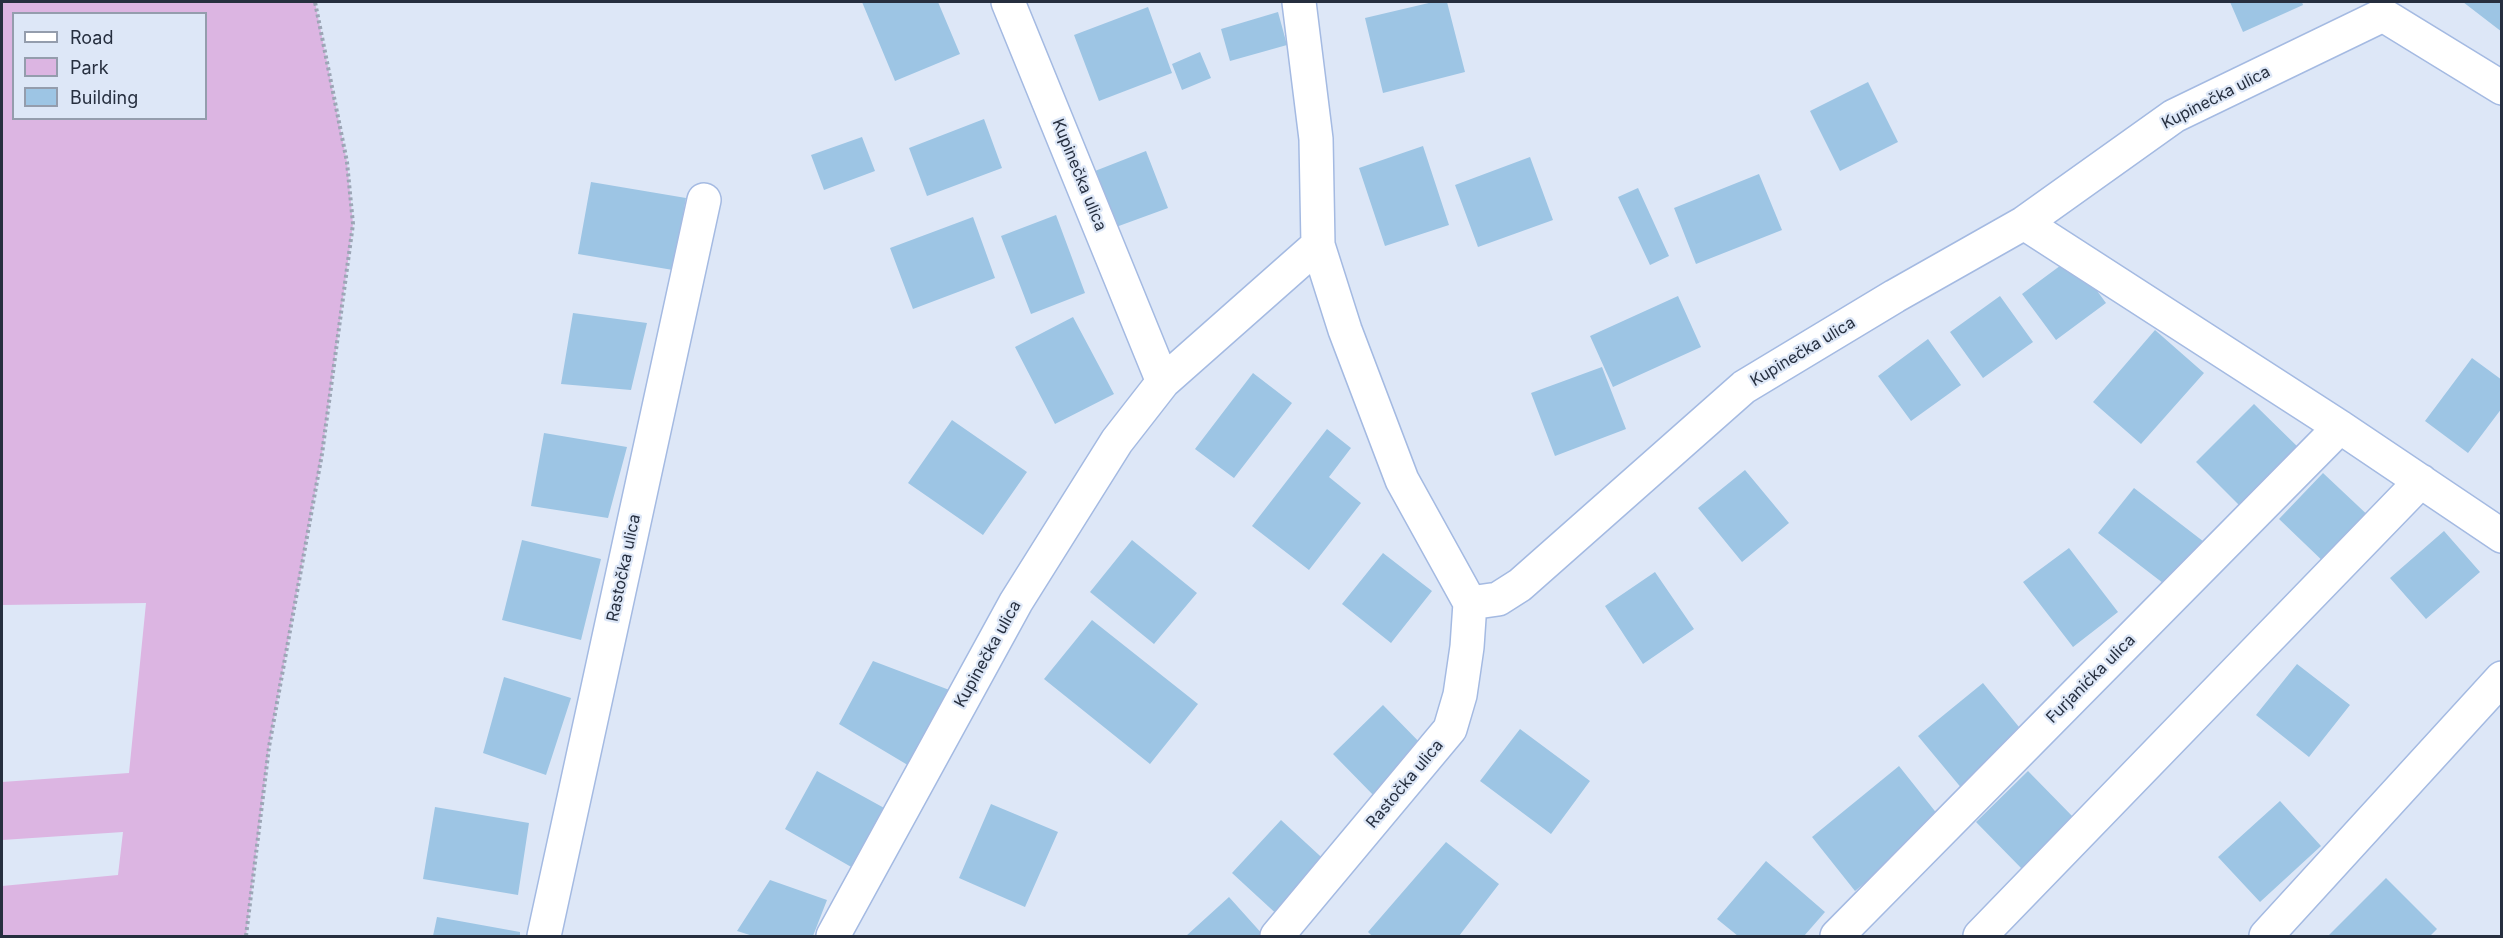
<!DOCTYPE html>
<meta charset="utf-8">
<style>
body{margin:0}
#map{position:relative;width:2503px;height:938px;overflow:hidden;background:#dde7f7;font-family:Inter,sans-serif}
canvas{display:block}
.frame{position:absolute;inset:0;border:3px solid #262f3f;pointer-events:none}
.legend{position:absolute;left:12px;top:12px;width:195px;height:108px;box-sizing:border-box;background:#dde7f7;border:2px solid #949dad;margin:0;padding:8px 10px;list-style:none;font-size:18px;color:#262f3f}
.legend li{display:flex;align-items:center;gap:12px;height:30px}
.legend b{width:30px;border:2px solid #949dad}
</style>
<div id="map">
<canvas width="2503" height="938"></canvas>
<div class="frame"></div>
<ul class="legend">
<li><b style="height:8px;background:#fff"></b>Road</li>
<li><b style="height:16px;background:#dcb5e2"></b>Park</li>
<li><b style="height:16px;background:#9dc5e4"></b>Building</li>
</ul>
</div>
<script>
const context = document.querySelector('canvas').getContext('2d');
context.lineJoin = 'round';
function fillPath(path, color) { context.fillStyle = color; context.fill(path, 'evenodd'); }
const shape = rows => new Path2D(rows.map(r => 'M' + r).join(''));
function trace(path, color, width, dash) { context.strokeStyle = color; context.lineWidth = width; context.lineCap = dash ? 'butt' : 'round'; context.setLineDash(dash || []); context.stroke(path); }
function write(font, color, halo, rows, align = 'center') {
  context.font = font + ' Inter,sans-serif'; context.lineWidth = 4.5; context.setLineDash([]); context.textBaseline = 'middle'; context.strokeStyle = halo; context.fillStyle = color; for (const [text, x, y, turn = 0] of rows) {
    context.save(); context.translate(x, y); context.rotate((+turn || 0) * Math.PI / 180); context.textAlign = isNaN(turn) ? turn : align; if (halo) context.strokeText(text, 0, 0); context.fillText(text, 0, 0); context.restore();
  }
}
fillPath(shape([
 [2,2,315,2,347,162,353,224,322,454,269,747,246,936,2,936,2,886,118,875,123,832,2,840,2,782,129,773,146,603,2,605],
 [14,14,206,14,206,118,14,118]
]), '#dcb5e2');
fillPath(shape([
 [862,2,938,2,960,54,895,81],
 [1433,2,1447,2,1465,72,1383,93,1365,18],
 [2230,2,2302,2,2303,5,2243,32],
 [2463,2,2502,2,2502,32],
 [1148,7,1172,73,1099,101,1074,35],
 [1278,12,1287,45,1230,61,1221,29],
 [1200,52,1211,78,1182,90,1172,64],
 [1868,82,1898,142,1840,171,1810,111],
 [984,119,1002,168,927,196,909,148],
 [862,137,875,171,824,190,811,155],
 [1423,146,1449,225,1385,246,1359,168],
 [1146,151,1168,208,1116,227,1095,171],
 [1530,157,1553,220,1478,247,1455,185],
 [1759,174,1782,230,1696,264,1674,208],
 [591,182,686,198,673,270,578,254],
 [1638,188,1669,256,1650,265,1618,197],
 [1056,215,1085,293,1031,314,1001,236],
 [973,217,995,278,913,309,890,248],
 [2072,257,2106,303,2056,340,2022,294],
 [1678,296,1701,347,1613,387,1590,336],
 [2000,296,2033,342,1983,378,1950,332],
 [573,313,647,323,631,390,561,384],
 [1073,317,1114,394,1055,424,1015,347],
 [2155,330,2204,373,2141,444,2093,402],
 [1928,339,1961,385,1911,421,1878,376],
 [2472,358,2502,380,2502,408,2468,453,2425,421],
 [1602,367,1626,429,1555,456,1531,393],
 [1253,373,1292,403,1234,478,1195,449],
 [2254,404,2303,452,2245,511,2196,462],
 [952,420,1027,472,983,535,908,483],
 [1327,429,1351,448,1329,477,1361,503,1309,570,1252,526],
 [544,433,627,447,608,518,531,506],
 [1745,470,1789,523,1742,562,1698,508],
 [2323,473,2374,521,2329,567,2279,519],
 [2134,488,2208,545,2172,590,2098,533],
 [2444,531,2480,572,2426,619,2390,578],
 [522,540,601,559,581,640,502,620],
 [1132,540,1197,593,1154,644,1090,592],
 [2069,548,2118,612,2073,647,2023,582],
 [1383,553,1432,591,1391,643,1342,604],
 [1655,572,1694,629,1643,664,1605,606],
 [1092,620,1198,704,1150,764,1044,679],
 [873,661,952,691,911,767,839,724],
 [2297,664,2350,705,2309,757,2256,715],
 [504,677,571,698,546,775,483,753],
 [1983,683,2028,738,1963,790,1918,736],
 [1383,705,1428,751,1378,800,1333,754],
 [1520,729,1590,781,1551,834,1480,781],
 [1899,766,1942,820,1855,891,1812,837],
 [817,771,886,809,853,868,785,829],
 [2028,771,2076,820,2023,870,1976,822],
 [2280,801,2321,846,2260,902,2218,857],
 [991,804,1058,832,1025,907,959,878],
 [435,807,529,823,518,895,423,879],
 [1281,820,1331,866,1282,919,1232,873],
 [1446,842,1499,884,1459,936,1372,936,1368,932],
 [1766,861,1825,912,1804,936,1738,936,1717,919],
 [2386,878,2437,929,2430,936,2328,936],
 [770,880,827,900,813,936,753,936,737,931],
 [1229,897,1264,936,1186,936],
 [437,917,520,932,520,936,433,936]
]), '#9dc5e4');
const minor = shape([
 [1008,2,1163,382],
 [1299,2,1316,139,1318,245,1345,330,1402,480,1470,603,1498,599,1520,585,1744,387,1895,296,2024,223,2174,116,2383,15,2502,88],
 [2024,223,2340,427,2502,536],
 [544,936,704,200],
 [833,936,1016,602,1117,441,1163,382,1318,245],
 [1277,936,1450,729,1460,695,1467,647,1470,603],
 [1837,936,2340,427],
 [1980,936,2421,481],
 [2266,936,2502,678]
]);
trace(minor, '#a4bae2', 36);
trace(shape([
 [246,936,269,747,322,454,353,224,347,162,315,2]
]), '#9ca6b6', 4, [3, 3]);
trace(minor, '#fff', 33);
write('16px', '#262f3f', '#dde7f7', [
 ["Kupinečka ulica",2216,98,-27],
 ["Kupinečka ulica",1079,175,68],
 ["Kupinečka ulica",1803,352,-31],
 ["Rastočka ulica",624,568,-78],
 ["Kupinečka ulica",988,654,-61],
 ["Furjanićka ulica",2091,679,-45],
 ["Rastočka ulica",1405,784,-50]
]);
</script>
